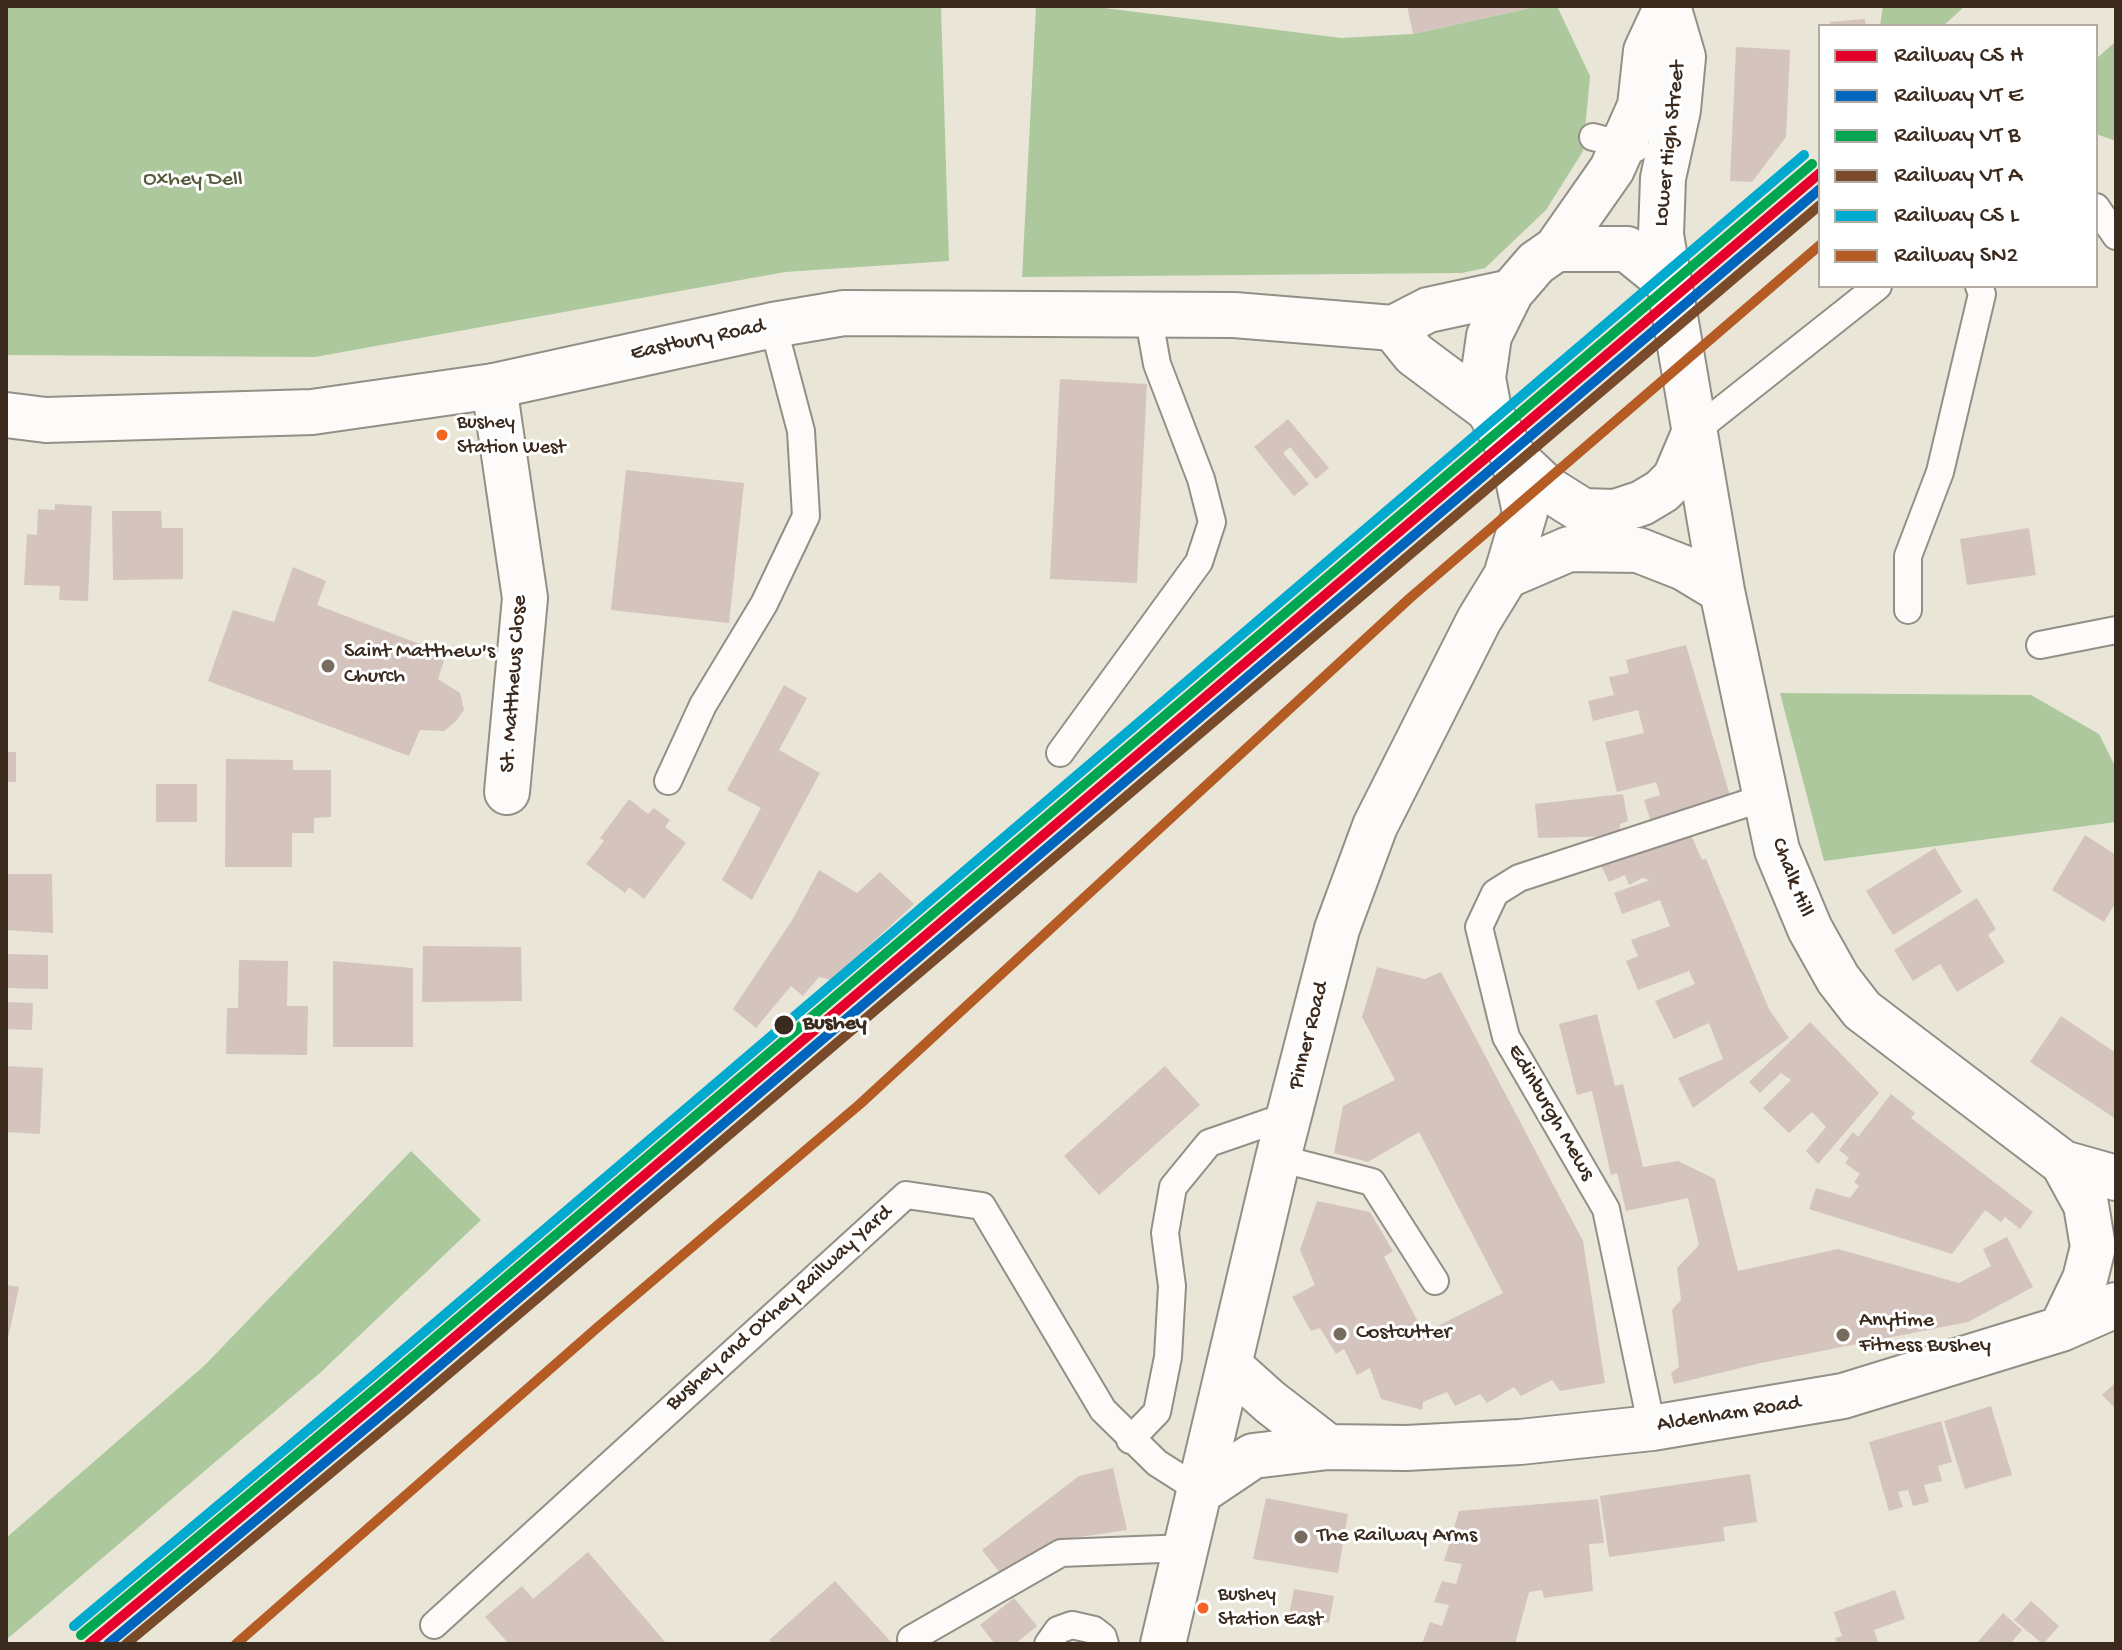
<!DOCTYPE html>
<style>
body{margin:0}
#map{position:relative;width:2122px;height:1650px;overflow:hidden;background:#e9e6d8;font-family:"Gochi Hand",sans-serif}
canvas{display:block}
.frame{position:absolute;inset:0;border:8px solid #3b2a1e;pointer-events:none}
.legend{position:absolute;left:1818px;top:24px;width:280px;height:264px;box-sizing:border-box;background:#fff;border:2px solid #b1aaa5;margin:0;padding:10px 14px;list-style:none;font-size:24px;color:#3b2a1e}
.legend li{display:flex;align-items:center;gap:16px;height:40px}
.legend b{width:40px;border:2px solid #b1aaa5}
</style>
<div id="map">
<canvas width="2122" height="1650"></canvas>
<div class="frame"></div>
<ul class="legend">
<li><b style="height:10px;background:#e4002b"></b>Railway CS H</li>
<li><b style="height:10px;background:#0065bd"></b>Railway VT E</li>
<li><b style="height:10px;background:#00a651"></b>Railway VT B</li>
<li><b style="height:10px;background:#7a4b2a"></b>Railway VT A</li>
<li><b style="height:10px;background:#00a9ce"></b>Railway CS L</li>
<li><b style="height:10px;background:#b55b24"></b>Railway SN2</li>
</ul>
</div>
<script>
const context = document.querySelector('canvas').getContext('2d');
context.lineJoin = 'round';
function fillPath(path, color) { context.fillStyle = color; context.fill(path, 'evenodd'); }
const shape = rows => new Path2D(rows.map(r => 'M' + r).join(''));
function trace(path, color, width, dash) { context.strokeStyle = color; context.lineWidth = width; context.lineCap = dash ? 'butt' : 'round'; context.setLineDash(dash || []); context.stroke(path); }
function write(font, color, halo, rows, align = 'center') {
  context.font = font + ' "Gochi Hand",sans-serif'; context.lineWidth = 6; context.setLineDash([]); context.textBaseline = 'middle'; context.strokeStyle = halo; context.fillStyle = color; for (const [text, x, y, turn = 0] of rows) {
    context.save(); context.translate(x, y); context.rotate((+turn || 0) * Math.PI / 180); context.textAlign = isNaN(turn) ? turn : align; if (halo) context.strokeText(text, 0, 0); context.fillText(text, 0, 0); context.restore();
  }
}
fillPath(shape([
 [6,6,941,6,949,261,785,272,315,357,6,355],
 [1036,6,1089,6,1341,38,1413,34,1539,6,1557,6,1590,76,1583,151,1546,210,1485,268,1462,273,1022,277],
 [1883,6,1965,6,1943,26,1880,26],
 [2116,41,2116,141,2096,134,2096,59],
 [1780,693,2031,695,2099,734,2116,768,2116,822,1824,861],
 [411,1151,481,1220,321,1372,6,1640,6,1538,205,1365]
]), '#acc89c');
fillPath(shape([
 [1407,6,1533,6,1534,7,1413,34],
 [1865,19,1866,26,1830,26,1830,22],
 [1736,47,1790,50,1786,137,1752,182,1730,181],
 [1060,379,1147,384,1137,583,1050,579],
 [1288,419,1329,468,1316,479,1290,447,1283,453,1309,484,1294,496,1254,447],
 [626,470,744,483,729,623,611,610],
 [55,504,92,506,88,601,59,600,60,586,24,585,27,534,37,535,38,509,55,510],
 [112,511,161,511,162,528,183,528,183,579,113,580],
 [2029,528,2036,575,1967,585,1960,539],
 [293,567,326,581,317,605,446,654,438,679,460,693,464,710,456,721,444,731,420,730,409,756,208,681,233,610,274,622],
 [1686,645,1731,799,1651,822,1644,800,1660,795,1656,782,1617,792,1605,742,1644,733,1638,710,1593,721,1588,701,1614,695,1609,677,1629,673,1626,660],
 [784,685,807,698,779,750,820,773,752,900,722,880,761,808,727,790],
 [6,752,16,752,16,782,6,782],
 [226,759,293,760,293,770,331,770,331,817,314,818,314,833,292,833,292,867,225,867],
 [156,784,197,784,197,822,156,822],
 [1623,794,1628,821,1620,824,1619,836,1538,838,1535,804],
 [629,799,648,814,654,808,670,820,665,827,686,843,644,899,629,887,625,893,586,864,604,841,600,838],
 [1689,830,1702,860,1706,859,1769,1009,1789,1038,1693,1108,1678,1078,1723,1059,1709,1023,1674,1039,1655,1001,1695,984,1689,971,1638,990,1626,961,1638,956,1631,940,1670,926,1660,900,1622,914,1614,893,1650,880,1642,878,1629,885,1625,875,1609,882,1600,863],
 [2085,835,2116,855,2116,902,2104,922,2052,890],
 [1935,848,1962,892,1893,935,1866,891],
 [819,870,857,893,880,872,914,904,832,980,819,977,803,996,791,986,756,1028,733,1009,794,917],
 [6,874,52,874,53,933,6,930],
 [1977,898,1996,929,1988,935,2005,962,1957,992,1940,964,1913,981,1894,950],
 [423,946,521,947,522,1001,422,1002],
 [6,954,48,955,48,989,6,988],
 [239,960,288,961,287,1006,308,1006,307,1055,226,1054,227,1008,238,1008],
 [333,961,413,968,413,1047,333,1047],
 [1377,967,1425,979,1441,972,1583,1241,1605,1383,1560,1391,1552,1380,1521,1396,1514,1387,1487,1403,1480,1394,1455,1406,1447,1392,1423,1402,1422,1410,1381,1399,1370,1368,1357,1375,1344,1349,1336,1354,1320,1328,1311,1331,1292,1297,1315,1285,1300,1250,1317,1201,1370,1212,1393,1251,1384,1257,1424,1333,1503,1293,1419,1132,1368,1162,1334,1153,1343,1106,1395,1080,1362,1017],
 [6,1002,33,1003,32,1030,6,1029],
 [1597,1014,1615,1086,1623,1084,1643,1167,1678,1161,1715,1179,1738,1271,1838,1249,1959,1283,1991,1266,1983,1249,2007,1237,2033,1287,1968,1322,1761,1363,1674,1384,1671,1373,1679,1367,1672,1310,1681,1300,1677,1268,1699,1245,1688,1198,1626,1211,1617,1173,1611,1175,1592,1091,1577,1095,1559,1024],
 [2061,1016,2116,1053,2116,1119,2030,1062],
 [1810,1022,1879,1093,1818,1164,1806,1151,1826,1127,1812,1112,1789,1133,1763,1108,1791,1080,1781,1073,1760,1093,1749,1082],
 [6,1066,43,1068,40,1134,6,1132],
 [1165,1066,1200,1105,1099,1195,1064,1156],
 [1891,1094,1915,1113,1911,1118,2033,1212,2020,1229,2005,1217,2001,1222,1985,1210,1952,1254,1809,1209,1816,1188,1850,1198,1859,1186,1854,1182,1860,1174,1845,1163,1849,1158,1839,1150,1853,1132,1858,1137],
 [6,1285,19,1287,7,1343,6,1343],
 [2116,1382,2116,1409,2102,1395],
 [1991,1406,2012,1475,1965,1489,1944,1421],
 [1941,1421,1952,1462,1938,1466,1942,1481,1924,1485,1929,1502,1913,1506,1908,1490,1898,1492,1903,1507,1889,1511,1869,1442],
 [1113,1468,1127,1530,1060,1540,1004,1578,982,1550,1079,1476],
 [1750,1474,1757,1522,1723,1527,1725,1541,1609,1557,1600,1496],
 [1266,1498,1348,1514,1338,1573,1253,1559],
 [1598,1499,1604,1543,1589,1544,1593,1591,1544,1598,1542,1590,1529,1592,1515,1644,1422,1644,1430,1622,1442,1626,1449,1605,1434,1602,1442,1581,1456,1584,1462,1564,1444,1561,1459,1511],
 [588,1552,667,1644,509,1644,485,1617,522,1586,533,1599],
 [835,1581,893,1644,773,1644,769,1640],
 [1294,1589,1334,1596,1329,1623,1289,1615],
 [1895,1590,1905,1619,1874,1630,1879,1644,1838,1644,1835,1638,1842,1636,1834,1612],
 [1014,1598,1037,1626,1015,1644,995,1644,980,1625],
 [2031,1601,2059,1626,2043,1644,2014,1620],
 [2003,1613,2022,1630,2010,1644,1976,1644]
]), '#d4c4bd');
const service = shape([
 [1593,137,1636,148],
 [2096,207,2116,236],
 [1695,431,1878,286],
 [1908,610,1908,556,1940,472,1982,294,1979,286],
 [2040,645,2116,630],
 [1060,753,1199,562,1212,522,1201,479,1157,364,1148,314],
 [668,781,703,705,764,604,806,516,801,431,773,325],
 [1278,1158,1372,1182,1435,1281],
 [1652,1428,1606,1209,1506,1037,1479,927,1495,893,1519,878,1766,797],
 [1130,1440,1157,1412,1168,1357,1172,1286,1165,1233,1173,1187,1209,1143,1290,1115],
 [434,1625,906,1195,982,1206,1103,1410,1157,1463,1201,1491],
 [911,1639,1061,1553,1187,1548],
 [1048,1644,1058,1630,1072,1625,1094,1630,1103,1637,1105,1644]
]);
const minor = shape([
 [494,386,525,598,507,792]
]);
const primary = shape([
 [1668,6,1683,57,1678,110,1663,178,1661,235,1722,591,1777,850,1810,929,1838,979,1862,1010,2063,1163,2116,1178],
 [1556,249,1612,169,1640,106,1646,51,1667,6],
 [1669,283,1627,249,1556,249,1536,263,1511,292,1489,336,1483,378,1489,410,1513,456,1548,489,1583,511,1615,512,1642,503,1662,491,1675,478,1695,431],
 [1393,328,1414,354,1489,410],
 [6,415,46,420,312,412,494,386,773,325,844,313,1234,315,1393,328,1428,310,1511,292],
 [1506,576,1569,549,1638,550,1684,568,1722,591],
 [2061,1329,2085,1279,2093,1247,2086,1205,2063,1163],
 [1231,1367,1270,1402,1328,1447],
 [1201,1491,1253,1456,1328,1447,1406,1448,1520,1442,1652,1428,1843,1396,2061,1329,2116,1305],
 [1163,1644,1278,1158,1337,929,1375,826,1479,620,1506,576,1525,512,1513,456]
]);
trace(service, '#938f86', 30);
trace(minor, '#938f86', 48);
trace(primary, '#938f86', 48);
trace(service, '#fcfbf9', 26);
trace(minor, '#fcfbf9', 44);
trace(primary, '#fcfbf9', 44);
trace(shape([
 [89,1644,389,1393,1820,173]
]), '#e4002b', 10);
trace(shape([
 [108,1644,397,1402,1820,189]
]), '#0065bd', 10);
trace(shape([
 [81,1635,381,1384,1812,164]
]), '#00a651', 10);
trace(shape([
 [126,1644,405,1411,1820,205]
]), '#7a4b2a', 10);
trace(shape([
 [74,1626,374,1375,1804,155]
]), '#00a9ce', 10);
trace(shape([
 [236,1644,598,1327,860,1104,1410,598,1820,245]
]), '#b55b24', 10);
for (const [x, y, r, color] of [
 [442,435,7,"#f26522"],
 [328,666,8,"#786c5f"],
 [784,1025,11,"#3b2a1e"],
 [1340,1334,8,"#786c5f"],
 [1843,1335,8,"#786c5f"],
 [1301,1537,8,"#786c5f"],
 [1203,1608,7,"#f26522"]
]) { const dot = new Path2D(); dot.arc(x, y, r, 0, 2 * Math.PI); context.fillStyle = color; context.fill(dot); trace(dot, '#fff', 3); }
write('20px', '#3b2a1e', '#fff', [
 ["Bushey",457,424],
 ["Station West",457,449],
 ["Bushey",1218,1596],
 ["Station East",1218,1621]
], 'left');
write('22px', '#3b2a1e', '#fff', [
 ["Lower High Street",1671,144,-84],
 ["Eastbury Road",698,341,-12],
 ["St. Matthews Close",515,684,-86],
 ["Chalk Hill",1791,878,69],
 ["Pinner Road",1310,1036,-76],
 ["Edinburgh Mews",1550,1113,60],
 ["Bushey and Oxhey Railway Yard",780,1309,-42],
 ["Aldenham Road",1729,1415,-9]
]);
write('22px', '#575a3a', '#fff', [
 ["Oxhey Dell",193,181]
]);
write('22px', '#3b2a1e', '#fff', [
 ["Saint Matthew's",344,653],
 ["Church",344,678],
 ["Anytime",1859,1322],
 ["Fitness Bushey",1859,1347],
 ["Costcutter",1356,1334],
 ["The Railway Arms",1317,1537]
], 'left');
write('bold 22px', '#3b2a1e', '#fff', [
 ["Bushey",803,1025]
], 'left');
</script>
